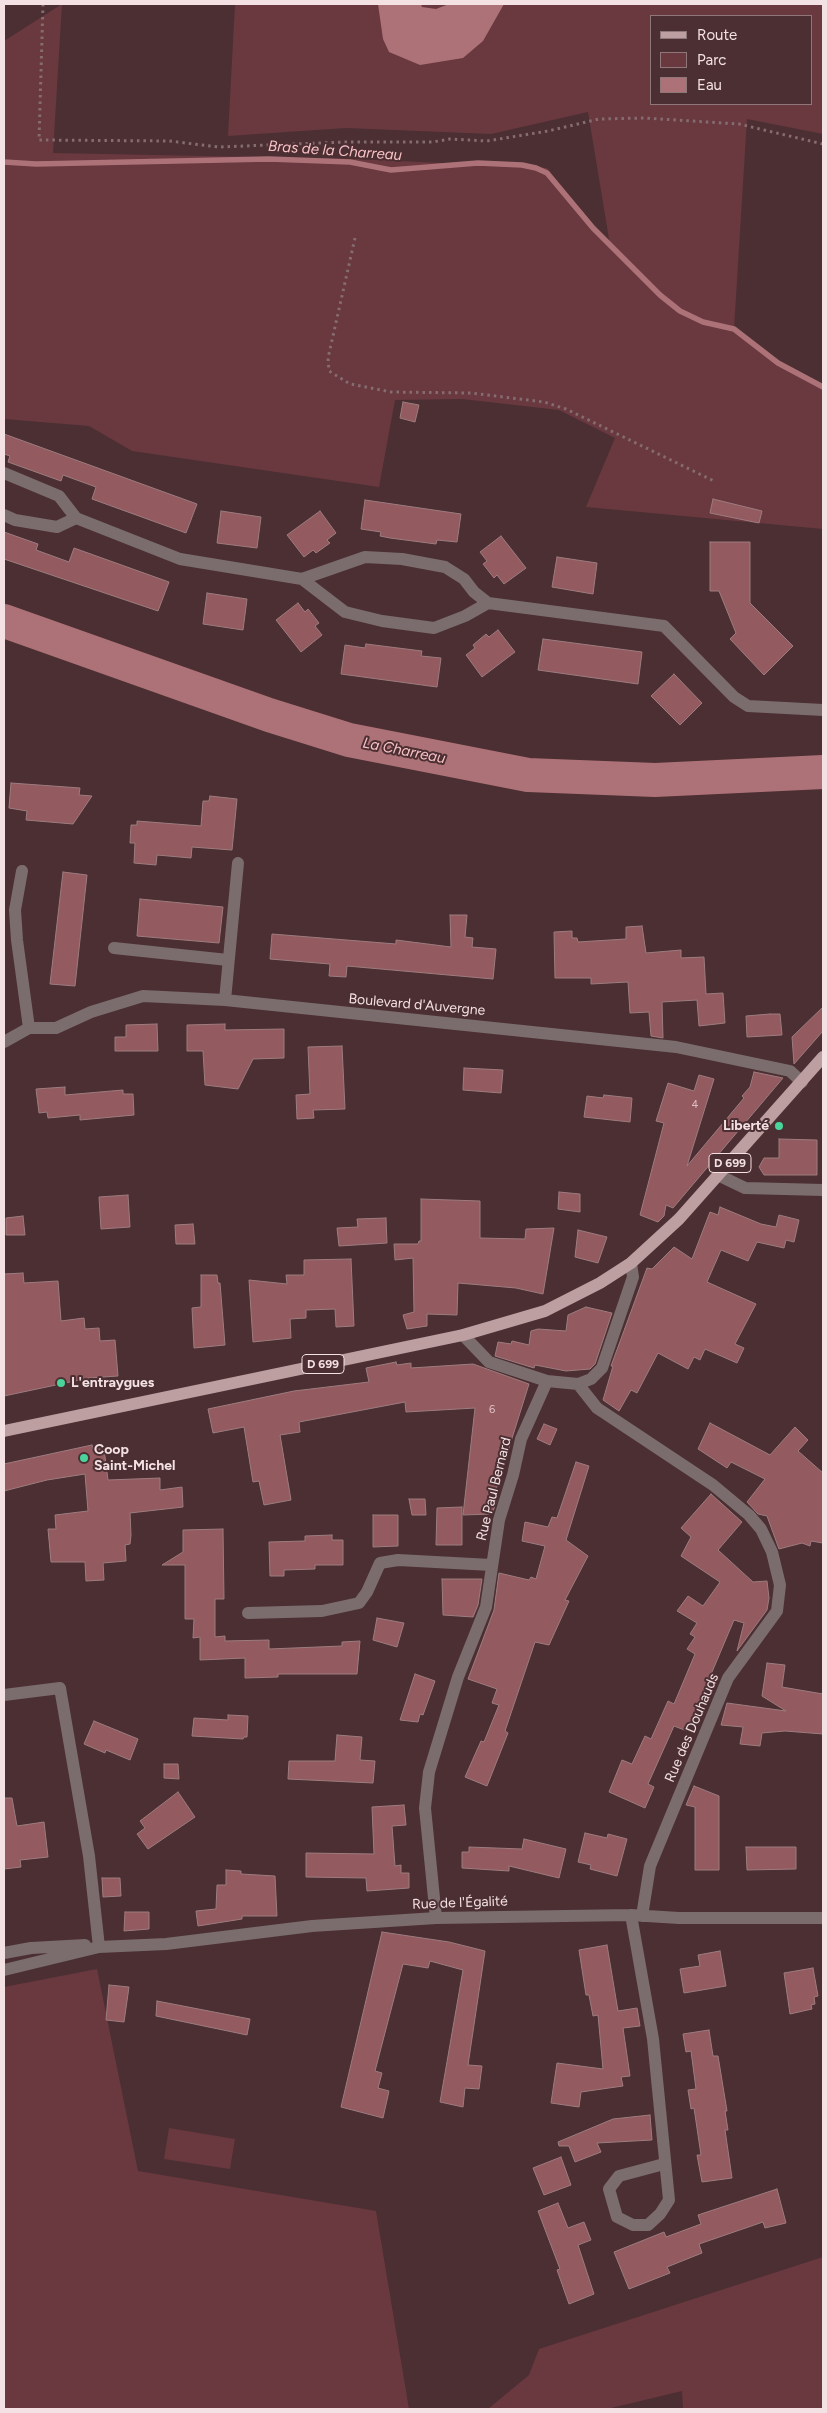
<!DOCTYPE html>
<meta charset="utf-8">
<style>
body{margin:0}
#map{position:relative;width:827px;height:2413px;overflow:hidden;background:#4b2f32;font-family:Figtree,sans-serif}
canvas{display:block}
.frame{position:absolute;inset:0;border:5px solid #f4e1e3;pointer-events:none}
.legend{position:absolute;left:650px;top:15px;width:162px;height:90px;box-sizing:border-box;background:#4b2f32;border:1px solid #8f7679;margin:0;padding:6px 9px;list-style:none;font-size:15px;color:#f4e1e3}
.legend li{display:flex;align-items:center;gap:10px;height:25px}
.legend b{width:25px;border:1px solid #8f7679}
</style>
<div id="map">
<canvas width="827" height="2413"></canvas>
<div class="frame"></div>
<ul class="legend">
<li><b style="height:6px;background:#bd9fa2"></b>Route</li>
<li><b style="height:14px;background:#69393f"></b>Parc</li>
<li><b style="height:14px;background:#ad7278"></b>Eau</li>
</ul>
</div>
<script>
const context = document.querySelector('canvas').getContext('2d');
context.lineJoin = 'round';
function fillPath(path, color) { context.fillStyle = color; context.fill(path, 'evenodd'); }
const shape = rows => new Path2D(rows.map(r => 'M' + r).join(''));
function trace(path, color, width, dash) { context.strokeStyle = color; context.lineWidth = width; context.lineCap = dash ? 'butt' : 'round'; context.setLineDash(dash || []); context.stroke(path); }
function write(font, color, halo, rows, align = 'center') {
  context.font = font + ' Figtree,sans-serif'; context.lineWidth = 4; context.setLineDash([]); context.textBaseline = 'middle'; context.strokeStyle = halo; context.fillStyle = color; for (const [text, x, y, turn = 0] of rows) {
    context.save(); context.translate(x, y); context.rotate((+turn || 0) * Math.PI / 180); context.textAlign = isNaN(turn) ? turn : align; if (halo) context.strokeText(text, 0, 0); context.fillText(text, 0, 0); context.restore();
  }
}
fillPath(shape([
 [62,4,53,153,358,159,547,168,610,245,588,112,491,134,346,128,228,136,235,4,823,4,823,134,747,119,734,329,788,368,823,390,823,529,586,507,615,438,559,410,462,399,395,400,379,487,132,451,89,426,4,419,4,41],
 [651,16,811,16,811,104,651,104],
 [97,1969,138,2171,376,2211,409,2409,4,2409,4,1987],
 [169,2128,235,2139,230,2169,164,2159],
 [823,2257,823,2409,683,2409,682,2391,607,2409,488,2409,529,2375,539,2349]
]), '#69393f');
fillPath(shape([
 [378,4,421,4,422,7,436,9,449,4,504,4,483,41,463,58,420,65,389,52,383,39]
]), '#ad7278');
trace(shape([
 [4,162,36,164,269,159,350,162,391,170,478,163,522,165,536,168,547,173,593,228,660,295,680,311,703,322,734,329,778,363,823,387]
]), '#ad7278', 5.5);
trace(shape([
 [4,621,269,715,349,740,528,775,655,780,823,772]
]), '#ad7278', 34);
const building = shape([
 [403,402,419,405,415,422,400,418,403,402],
 [4,434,197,504,186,533,92,499,96,487,63,475,61,481,8,462,10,456,4,454,4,434],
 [713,499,762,511,759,523,710,513,713,499],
 [365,500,461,514,457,542,437,540,436,544,390,538,380,536,381,532,361,529,365,500],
 [221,511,261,517,257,548,217,543,221,511],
 [320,511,336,533,327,540,330,543,316,553,313,550,304,557,287,535,320,511],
 [4,532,38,544,36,550,69,562,74,548,169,582,158,611,4,559,4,532],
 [501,536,526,568,504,584,497,575,494,578,483,564,487,561,480,552,501,536],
 [710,542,750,542,750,603,793,646,764,675,730,639,736,633,719,591,710,591,710,542],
 [557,557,597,563,593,594,552,587,557,557],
 [207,593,247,599,243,630,203,624,207,593],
 [298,603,305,612,308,609,319,623,315,626,322,635,301,652,276,620,298,603],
 [498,630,515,652,482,677,466,655,475,648,473,645,486,634,489,637,498,630],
 [543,639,642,652,638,684,538,670,543,639],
 [366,644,422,651,421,656,441,658,437,687,341,674,345,645,365,648,366,644],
 [674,674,702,703,680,725,651,696,674,674],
 [11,783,80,788,79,795,92,796,73,824,26,820,27,811,9,808,11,783],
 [210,796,237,799,232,850,192,847,191,858,157,855,156,865,134,863,135,843,130,843,131,825,137,825,137,821,201,826,203,801,209,801,210,796],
 [63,872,87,875,75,986,50,984,63,872],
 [140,899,223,907,219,943,137,936,140,899],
 [450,915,467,915,465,937,473,938,472,947,496,949,493,979,347,966,346,977,329,976,330,964,270,959,272,934,396,944,396,940,451,947,450,915],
 [642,926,646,953,681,950,681,958,704,957,706,994,723,993,725,1023,699,1026,697,1000,662,1002,663,1038,651,1036,649,1012,630,1013,628,982,591,984,591,978,555,978,554,932,572,931,572,938,577,938,578,942,626,939,626,927,642,926],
 [823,1007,823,1031,794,1064,792,1037,823,1007],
 [770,1014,780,1014,782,1035,747,1037,746,1016,770,1014],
 [157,1024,158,1051,115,1051,115,1037,126,1037,126,1025,157,1024],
 [225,1024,225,1030,284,1029,284,1058,253,1059,238,1089,205,1085,203,1051,187,1051,187,1025,225,1024],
 [342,1046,345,1109,313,1110,314,1118,297,1119,296,1095,310,1094,308,1047,342,1046],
 [464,1068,503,1070,501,1093,463,1090,464,1068],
 [754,1072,783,1078,673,1208,666,1205,664,1216,658,1222,640,1215,664,1123,656,1121,668,1083,694,1091,699,1075,714,1079,687,1166,744,1098,742,1096,750,1087,754,1072],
 [65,1087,65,1095,123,1090,123,1094,133,1094,134,1115,80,1120,80,1115,48,1118,47,1112,39,1113,36,1089,65,1087],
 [604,1095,632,1098,630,1122,584,1117,587,1096,603,1098,604,1095],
 [779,1139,817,1140,817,1175,764,1175,759,1167,764,1158,779,1158,779,1139],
 [559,1192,580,1194,580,1212,558,1209,559,1192],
 [128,1195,130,1227,101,1229,99,1197,128,1195],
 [421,1199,480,1201,480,1238,525,1239,526,1229,554,1228,543,1294,516,1288,458,1283,457,1315,427,1314,427,1326,407,1329,403,1315,414,1312,413,1258,395,1260,394,1244,418,1244,419,1241,421,1241,421,1199],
 [720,1207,761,1224,776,1227,779,1215,799,1220,794,1242,786,1240,784,1248,757,1242,748,1261,721,1250,707,1282,756,1304,735,1344,744,1348,737,1363,705,1349,700,1360,694,1357,688,1369,658,1353,637,1393,631,1390,619,1411,603,1400,613,1366,611,1366,647,1268,652,1269,674,1247,692,1259,710,1212,718,1215,720,1207],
 [23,1216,25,1235,6,1235,6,1218,23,1216],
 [386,1218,387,1243,339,1246,337,1228,358,1227,357,1219,386,1218],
 [193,1224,195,1244,176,1244,175,1225,193,1224],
 [578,1230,607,1237,598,1263,575,1257,578,1230],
 [351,1259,354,1326,336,1327,335,1309,306,1310,306,1318,290,1319,291,1338,253,1342,249,1280,287,1284,286,1275,304,1275,304,1260,351,1259],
 [23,1273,24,1283,58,1281,61,1321,84,1318,85,1329,99,1328,100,1341,115,1340,118,1376,89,1378,4,1396,4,1274,23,1273],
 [201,1275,217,1275,218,1283,220,1283,225,1345,194,1348,192,1308,201,1307,201,1275],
 [586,1307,612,1313,595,1364,590,1369,566,1371,535,1365,534,1368,495,1356,498,1342,511,1344,512,1341,529,1345,531,1331,538,1329,566,1331,568,1315,586,1307],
 [396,1362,397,1365,411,1363,411,1368,473,1364,529,1384,493,1499,497,1500,492,1514,463,1515,475,1408,406,1412,405,1402,299,1422,300,1432,280,1435,291,1500,264,1505,259,1481,253,1482,244,1427,213,1433,208,1409,294,1391,369,1382,366,1368,396,1362],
 [710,1423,770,1455,795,1427,808,1440,798,1451,823,1473,823,1543,811,1541,810,1546,802,1543,779,1549,767,1516,758,1514,747,1502,765,1479,731,1462,727,1468,698,1449,710,1423],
 [544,1424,557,1429,550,1445,537,1439,544,1424],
 [92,1445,93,1449,104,1449,108,1480,160,1478,160,1490,182,1487,183,1507,130,1513,131,1535,130,1544,125,1545,126,1561,103,1563,104,1580,86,1581,85,1562,51,1562,48,1529,56,1529,55,1515,88,1511,85,1474,47,1480,4,1491,4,1464,92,1445],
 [576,1462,589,1466,566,1540,588,1556,565,1600,569,1601,549,1645,535,1642,505,1731,508,1733,487,1786,465,1777,481,1741,484,1742,499,1705,492,1703,497,1689,468,1679,494,1610,499,1573,529,1580,531,1577,536,1579,545,1546,522,1541,525,1522,548,1527,552,1517,557,1518,576,1462],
 [711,1494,742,1522,718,1550,753,1582,767,1581,769,1598,767,1610,737,1651,744,1623,734,1620,687,1731,674,1726,648,1784,654,1787,645,1808,609,1792,622,1760,632,1764,645,1736,651,1739,668,1701,674,1704,695,1654,687,1649,695,1637,690,1634,697,1623,677,1611,688,1596,703,1606,720,1582,681,1556,691,1537,681,1528,711,1494],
 [409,1499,425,1499,426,1515,412,1515,409,1499],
 [462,1507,462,1545,436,1545,437,1508,462,1507],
 [373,1515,398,1515,398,1546,373,1547,373,1515],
 [223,1529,224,1599,215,1599,215,1637,225,1636,225,1641,269,1640,269,1649,342,1646,342,1642,360,1641,357,1674,278,1674,278,1677,245,1678,245,1658,200,1660,200,1637,193,1638,194,1619,185,1619,185,1565,162,1565,183,1552,183,1530,223,1529],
 [332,1535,332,1540,343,1540,343,1565,315,1565,315,1569,284,1570,284,1576,270,1576,269,1542,305,1541,305,1536,332,1535],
 [442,1579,482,1579,478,1605,473,1617,443,1615,442,1579],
 [377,1618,404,1623,397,1647,373,1640,377,1618],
 [767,1663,785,1665,782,1687,823,1694,823,1734,785,1731,762,1733,760,1746,740,1744,743,1727,721,1725,727,1703,786,1711,762,1696,767,1663],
 [415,1674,435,1681,423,1715,420,1714,418,1722,400,1720,415,1674],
 [228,1715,248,1716,247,1737,244,1737,243,1739,192,1736,194,1718,228,1720,228,1715],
 [94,1721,138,1739,130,1760,106,1750,105,1753,84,1744,94,1721],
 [337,1735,362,1737,360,1760,375,1761,373,1783,288,1779,289,1761,335,1761,337,1735],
 [164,1764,178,1764,179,1779,164,1778,164,1764],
 [694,1786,719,1796,719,1870,695,1870,695,1807,686,1805,694,1786],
 [178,1792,195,1817,148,1849,137,1834,145,1828,140,1821,178,1792],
 [4,1798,12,1798,17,1826,44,1822,48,1857,20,1860,21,1867,4,1869,4,1798],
 [404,1805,406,1825,392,1826,395,1866,401,1865,401,1873,409,1873,409,1888,367,1891,366,1878,306,1877,306,1853,374,1854,372,1807,404,1805],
 [585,1833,607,1838,608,1834,627,1839,617,1876,590,1869,591,1865,578,1862,585,1833],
 [524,1839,566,1849,559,1878,509,1866,509,1871,462,1868,462,1852,469,1852,469,1847,522,1849,524,1839],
 [746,1847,796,1847,796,1869,747,1870,746,1847],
 [226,1870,241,1871,241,1874,275,1876,277,1916,242,1916,242,1919,198,1926,196,1911,216,1909,217,1885,226,1885,226,1870],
 [102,1878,120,1878,121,1896,103,1897,102,1878],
 [125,1912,149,1912,149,1929,124,1931,125,1912],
 [382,1932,449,1942,485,1951,468,2065,482,2066,479,2089,465,2088,463,2107,440,2102,463,1970,430,1961,428,1968,403,1964,375,2071,382,2073,378,2088,389,2091,383,2118,341,2107,382,1932],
 [607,1945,618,2011,637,2008,640,2026,623,2028,630,2076,621,2077,623,2086,581,2092,579,2107,551,2103,557,2063,603,2069,598,2015,593,2016,589,1995,586,1995,579,1950,607,1945],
 [720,1951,726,1986,684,1993,680,1969,700,1966,698,1955,720,1951],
 [813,1968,818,1996,814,1997,815,2004,811,2005,812,2009,790,2014,784,1973,813,1968],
 [109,1985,129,1987,124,2022,106,2020,109,1985],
 [157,2001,250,2019,247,2035,156,2016,157,2001],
 [709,2030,713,2056,718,2056,727,2111,725,2111,728,2130,725,2130,732,2178,702,2182,697,2155,701,2155,694,2108,691,2109,688,2090,696,2089,691,2051,686,2052,683,2034,709,2030],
 [650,2115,652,2140,597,2143,601,2152,575,2162,569,2146,559,2146,558,2142,613,2119,650,2115],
 [561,2157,571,2185,544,2195,533,2168,561,2157],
 [777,2189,786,2223,765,2228,763,2222,699,2244,702,2253,667,2267,670,2273,629,2289,614,2252,664,2232,666,2237,701,2224,698,2215,777,2189],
 [558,2203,568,2228,584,2222,591,2240,578,2245,594,2294,569,2304,557,2270,560,2269,538,2211,558,2203]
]);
fillPath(building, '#935a60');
trace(building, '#9d7c7f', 1);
trace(shape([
 [43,4,39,140,169,141,219,147,344,142,433,142,450,139,487,141,548,131,599,119,644,118,739,124,823,144],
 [355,238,328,358,329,371,350,384,391,392,471,393,544,402,566,409,716,482]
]), '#856c6f', 3, [2.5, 4]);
trace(shape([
 [4,473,59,496,76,518,180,559,302,579,345,612,382,621,434,628,465,616,488,603,664,626,734,697,748,706,823,710],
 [4,515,15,520,57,527,76,518],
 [302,579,365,557,402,559,445,567,464,579,474,592,488,603],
 [22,871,15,910,17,940,29,1028],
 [114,948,228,960],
 [225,1000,238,863],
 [4,1042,29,1028,56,1028,91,1012,143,996,225,1000,676,1047,790,1071,802,1082],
 [718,1175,745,1188,823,1190],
 [463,1335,489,1362,547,1381],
 [578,1384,597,1408,713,1485,749,1515,761,1529,772,1552,780,1585,777,1611,728,1678,650,1866,642,1916],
 [248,1613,322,1611,359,1603,367,1592,380,1563,398,1560,491,1565],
 [4,1695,60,1688,89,1856,99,1947],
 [631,1915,653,2039,669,2200,660,2214,648,2225,633,2225,617,2217,609,2189,619,2176,664,2164],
 [436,1918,425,1808,429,1772,458,1677,486,1607,499,1520,513,1475,521,1439,547,1381,578,1384,591,1379,602,1368,633,1277,631,1263],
 [4,1953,31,1948,85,1945],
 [4,1970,99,1947,166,1944,312,1926,436,1918,631,1915,679,1918,823,1918]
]), '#7b6c6d', 12);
trace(shape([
 [4,1431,463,1335,545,1311,600,1283,631,1263,679,1219,823,1057]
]), '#bd9fa2', 12);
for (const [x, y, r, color] of [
 [779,1126,5,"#4ad49c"],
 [61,1383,5,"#4ad49c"],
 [84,1458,5,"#4ad49c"]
]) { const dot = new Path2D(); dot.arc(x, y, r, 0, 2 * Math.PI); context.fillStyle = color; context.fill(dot); trace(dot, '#4b2f32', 2); }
write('11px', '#dcbfc2', null, [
 ["4",695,1105],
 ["6",492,1410]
]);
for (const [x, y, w] of [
 [730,1163,42],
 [323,1364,42]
]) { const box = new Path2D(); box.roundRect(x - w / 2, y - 9.5, w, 19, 4); context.fillStyle = '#4b2f32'; context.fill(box); trace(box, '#f4e1e3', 1); }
write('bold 12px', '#f4e1e3', null, [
 ["D 699",730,1163],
 ["D 699",323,1364]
]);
write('14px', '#f4e1e3', '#4b2f32', [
 ["Boulevard d'Auvergne",417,1005,5],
 ["Rue Paul Bernard",494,1489,-76],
 ["Rue des Douhauds",692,1728,-67],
 ["Rue de l'Égalité",460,1903,-2]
]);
write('bold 14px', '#f4e1e3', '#4b2f32', [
 ["Liberté",769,1126,"right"],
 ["L'entraygues",71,1383],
 ["Coop",94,1450],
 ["Saint-Michel",94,1466]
], 'left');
write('italic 15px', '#f9c2c7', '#4b2f32', [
 ["Bras de la Charreau",335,151,4],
 ["La Charreau",404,751,11]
]);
</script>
